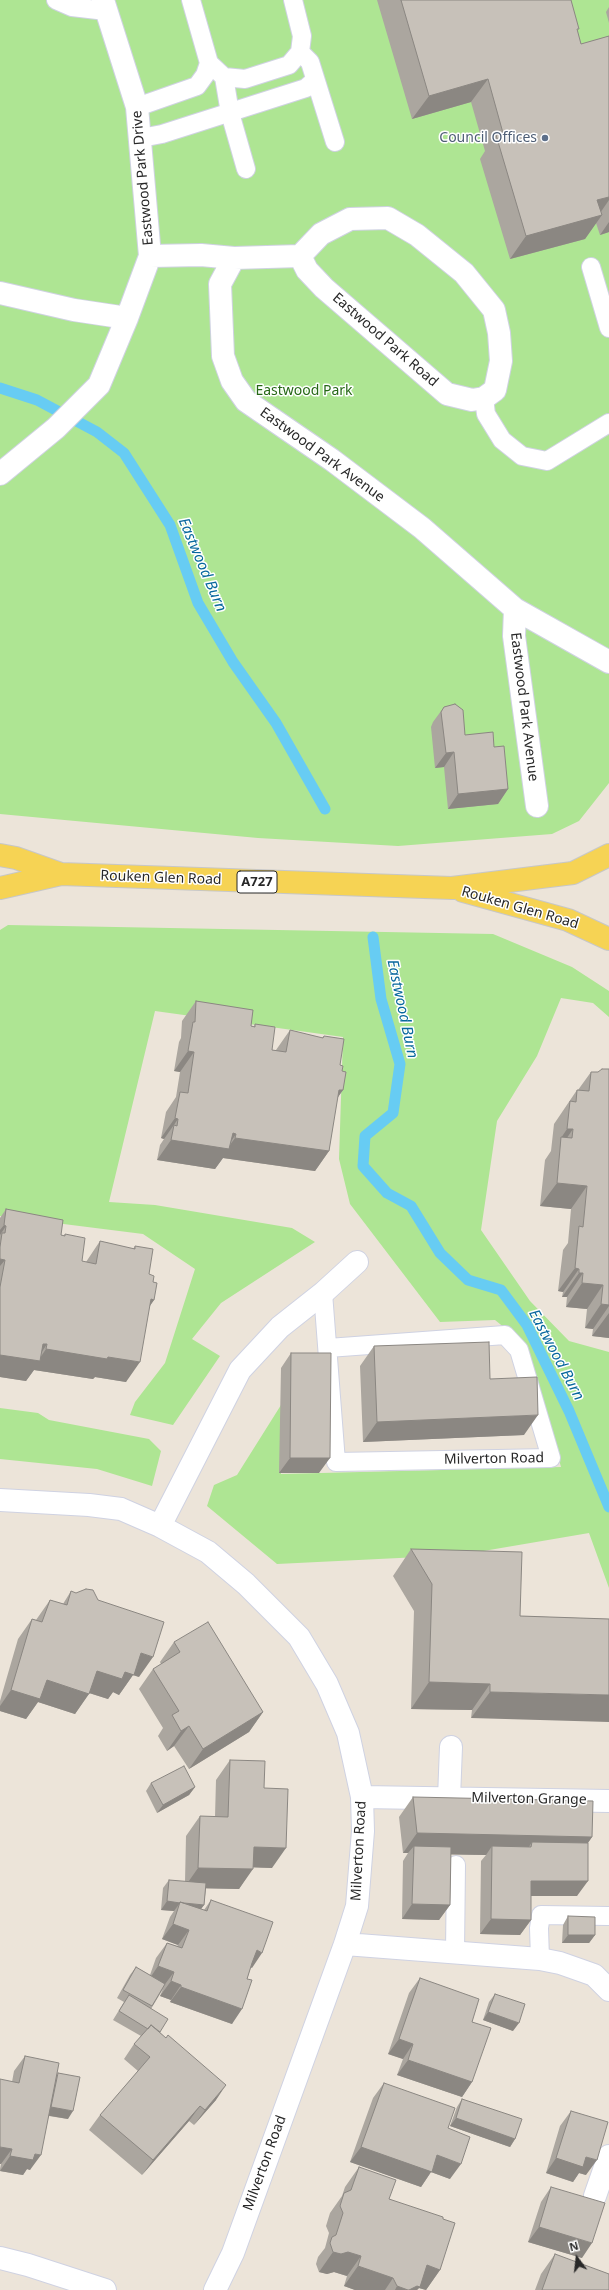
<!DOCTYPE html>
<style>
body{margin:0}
#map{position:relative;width:609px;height:2290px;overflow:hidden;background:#ece4d9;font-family:"Noto Sans",sans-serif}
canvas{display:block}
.north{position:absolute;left:557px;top:2238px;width:40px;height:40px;-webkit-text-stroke:3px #fff;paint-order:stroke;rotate:345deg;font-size:11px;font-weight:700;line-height:16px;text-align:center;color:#282828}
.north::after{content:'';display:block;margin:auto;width:14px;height:18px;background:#282828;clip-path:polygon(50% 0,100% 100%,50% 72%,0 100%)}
</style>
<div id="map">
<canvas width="609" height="2290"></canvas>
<div class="north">N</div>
</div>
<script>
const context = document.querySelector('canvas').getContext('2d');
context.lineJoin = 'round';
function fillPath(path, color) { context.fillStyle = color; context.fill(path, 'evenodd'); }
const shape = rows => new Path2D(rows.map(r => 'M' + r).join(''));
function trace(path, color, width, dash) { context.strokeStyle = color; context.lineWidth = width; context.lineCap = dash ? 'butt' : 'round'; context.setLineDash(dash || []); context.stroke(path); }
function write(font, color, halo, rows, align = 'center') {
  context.font = font + ' "Noto Sans",sans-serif'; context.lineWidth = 3; context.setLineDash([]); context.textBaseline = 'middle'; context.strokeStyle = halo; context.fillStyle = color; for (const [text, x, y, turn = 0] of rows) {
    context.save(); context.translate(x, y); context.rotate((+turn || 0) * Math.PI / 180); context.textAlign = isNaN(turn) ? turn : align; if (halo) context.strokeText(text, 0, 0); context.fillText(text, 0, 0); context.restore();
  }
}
fillPath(shape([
 [0,0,609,0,609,783,579,821,552,834,398,846,258,838,0,814],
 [8,925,493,934,572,967,609,991,609,1017,593,1003,561,998,537,1056,497,1121,481,1230,530,1301,569,1341,609,1352,609,1588,589,1533,460,1555,277,1564,207,1506,214,1485,237,1475,281,1405,281,1474,561,1467,527,1346,495,1320,440,1322,350,1204,339,1159,343,1037,155,1011,109,1202,155,1205,292,1228,315,1242,221,1303,192,1339,220,1356,173,1425,130,1415,135,1402,165,1363,195,1269,143,1234,0,1216,0,930],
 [0,1408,38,1413,49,1420,149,1439,161,1451,152,1486,97,1469,0,1459]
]), '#aee593');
trace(shape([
 [0,388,37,400,97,432,124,453,170,525,198,603,233,662,276,723,325,809],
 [373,937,381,999,400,1064,393,1113,365,1136,363,1166,387,1193,411,1206,440,1253,468,1280,501,1290,527,1325,569,1411,609,1507]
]), '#67ccf3', 11);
const lane = shape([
 [56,0,72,7,106,11],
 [191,0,209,63,224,77,245,79,289,65,300,52,302,36,293,0],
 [300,52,310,62,335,142],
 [224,77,230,113,246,169],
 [137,107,197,86,205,75,209,63],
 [141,138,162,134,306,88,315,80],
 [591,267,609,328],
 [484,398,486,414,502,440,522,456,547,461,609,423],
 [323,1293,336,1462,551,1458,519,1350,505,1335,328,1348],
 [455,1952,456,1865],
 [540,1959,539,1928,541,1915,608,1916]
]);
const street = shape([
 [150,256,201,255,234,258,300,256,321,234,350,219,388,218,417,235,464,273,494,310,499,333,501,361,495,390,484,398,472,400,447,394,324,288,307,270,300,256],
 [234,258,220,284,223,356,232,381,246,401,332,460,422,528,515,609,609,662],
 [0,293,74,310,127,318],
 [0,474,56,428,99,385,127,318,150,256,137,107,103,0],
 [515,609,514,636,537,806],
 [0,1500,89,1505,121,1509,160,1526,208,1552,246,1584,299,1637,327,1684,348,1733,362,1797,363,1831,357,1906,345,1944,233,2253,215,2290],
 [160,1526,240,1370,280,1327,323,1293,357,1262],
 [362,1797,609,1801],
 [449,1798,451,1747],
 [345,1944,540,1959,560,1963,594,1975,609,1990],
 [595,2196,609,2156],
 [0,2258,28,2265,105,2290]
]);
const primary = shape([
 [0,855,16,858,61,874,452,888,573,873,609,855],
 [0,888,61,874],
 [463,891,568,920,609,939]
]);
trace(lane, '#cfd2e2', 20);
trace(street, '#cfd2e2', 24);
trace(primary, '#c7c7c7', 24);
trace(lane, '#fff', 18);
trace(street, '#fff', 22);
trace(primary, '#f6d354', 22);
fillPath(shape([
 [377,0,571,0,577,31,581,44,609,36,609,232,600,235,596,223,585,239,510,259,480,159,485,151,471,102,412,119],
 [609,7,609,23,606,12],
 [444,707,465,735,494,747,508,789,498,804,448,809,444,767,435,768,431,727,433,722],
 [196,1001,251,1026,254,1027,255,1024,272,1050,276,1050,290,1030,322,1038,324,1036,340,1065,342,1071,343,1090,337,1098,329,1151,315,1171,223,1158,215,1169,157,1160,160,1145,164,1139,161,1138,166,1112,176,1097,180,1072,174,1071,179,1042,181,1038,182,1021],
 [609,1069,609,1338,592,1336,593,1329,585,1328,587,1309,566,1307,567,1297,562,1297,563,1292,558,1291,563,1250,568,1243,571,1209,540,1206,545,1160,551,1151,554,1124,577,1090,578,1090,591,1072,598,1072],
 [6,1209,61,1235,64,1236,65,1234,82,1261,86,1262,100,1241,133,1249,135,1246,153,1282,154,1300,149,1307,126,1382,95,1377,93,1379,34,1370,26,1381,0,1377,0,1218],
 [374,1346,490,1379,524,1435,363,1442,360,1366],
 [291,1353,319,1473,279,1473,281,1368],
 [411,1549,520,1616,609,1619,471,1718,472,1710,411,1709,414,1611,393,1576],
 [71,1591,139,1677,133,1675,119,1695,113,1692,108,1699,89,1693,75,1714,38,1702,26,1719,0,1711,0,1701,18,1639,32,1619,36,1620,50,1600,63,1604],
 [174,1642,263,1712,249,1732,189,1769,174,1746,167,1751,158,1736,163,1728,139,1689,153,1669,161,1664,160,1662],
 [230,1760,264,1788,272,1868,253,1867,239,1889,206,1888,204,1905,201,1909,204,1910,211,1900,252,1968,251,1967,232,2024,170,2002,171,2000,160,1996,163,1989,151,2009,160,2032,216,2100,194,2125,189,2121,142,2175,89,2130,100,2115,138,2071,124,2059,134,2044,141,2036,113,2020,124,2002,117,1998,130,1975,136,1967,150,1975,156,1958,167,1943,177,1946,178,1945,162,1939,170,1917,174,1911,161,1910,163,1888,169,1880,185,1882,186,1836,200,1816,215,1817,216,1780],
 [151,1783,195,1787,189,1795,157,1813,146,1791],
 [413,1797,592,1837,588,1843,577,1896,531,1896,531,1920,520,1935,480,1934,481,1861,486,1855,451,1854,450,1905,439,1920,402,1919,403,1861,408,1853,403,1853,399,1817],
 [568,1916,595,1935,589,1943,562,1943,563,1925],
 [420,1978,472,2022,472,2082,462,2097,397,2075,403,2059,388,2054,409,1993],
 [495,1994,513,2031,483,2020,489,2002],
 [25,2056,57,2074,68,2119,49,2116,30,2170,27,2169,23,2175,0,2171,0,2169,1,2164,12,2082,14,2071],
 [384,2083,448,2128,450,2179,431,2172,421,2187,350,2162,373,2098],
 [462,2099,515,2139,510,2147,450,2126,457,2107],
 [571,2111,586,2175,579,2173,573,2182,546,2173,560,2126],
 [359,2167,389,2199,443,2219,440,2270,426,2290,419,2288,417,2290,355,2290,344,2286,347,2276,334,2272,327,2274,319,2272,316,2264,318,2257,325,2248,329,2233,326,2226,330,2213,342,2196,345,2187],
 [551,2187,582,2258,528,2242,541,2202],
 [555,2254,609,2290,535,2290,541,2274]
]), '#aba69f');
fillPath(shape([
 [488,79,471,102,412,119,429,96],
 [609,197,609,200,598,216,602,215,585,239,510,259,526,236,597,200],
 [609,222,609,232,600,235],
 [454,752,444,767,435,768,446,753],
 [508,789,498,804,448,809,458,794],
 [188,1051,194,1052,180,1072,174,1071],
 [339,1090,343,1090,329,1110],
 [175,1118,178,1119,164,1139,161,1138],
 [567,1129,573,1129,560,1148,561,1138],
 [233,1133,236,1134,226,1149,227,1149,235,1138,329,1151,315,1171,223,1158,215,1169,157,1160,171,1140],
 [557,1183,587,1186,571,1209,540,1206],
 [4,1225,6,1226,0,1235,0,1230],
 [0,1259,5,1260,0,1266],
 [575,1268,579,1269,563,1292,558,1291],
 [579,1273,583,1273,567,1297,562,1297],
 [582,1283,603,1285,587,1309,566,1307],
 [151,1299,154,1300,140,1320],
 [601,1304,609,1305,609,1306,593,1329,585,1328],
 [609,1313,609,1338,592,1336],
 [43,1344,47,1344,36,1361,38,1361,46,1349,108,1357,140,1362,126,1382,95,1377,93,1379,34,1370,26,1381,0,1377,0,1355],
 [538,1415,524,1435,363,1442,377,1422],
 [290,1458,330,1458,319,1473,279,1473],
 [141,1653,153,1657,139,1677,133,1675,119,1695,113,1692,108,1699,83,1691,97,1671,125,1672],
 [47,1680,89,1694,75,1714,38,1702,26,1719,0,1711,0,1706,11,1690],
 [429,1682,490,1684,472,1710,411,1709],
 [490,1692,609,1695,609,1722,471,1718],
 [263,1712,249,1732,189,1769,203,1749],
 [189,1726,174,1746,167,1751,181,1731],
 [195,1787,189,1795,157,1813,163,1805],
 [417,1833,592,1837,578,1857,531,1847,532,1842,523,1856,492,1846,486,1855,413,1854,414,1846,408,1853,403,1853],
 [254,1847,286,1848,272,1868,240,1867],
 [198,1868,253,1869,239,1889,184,1888],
 [531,1881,588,1881,577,1896,520,1896],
 [167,1901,180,1903,174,1911,161,1910],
 [180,1903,204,1905,198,1913],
 [412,1904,450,1905,439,1920,402,1919],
 [491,1919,531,1920,520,1935,480,1934],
 [173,1924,189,1930,178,1945,162,1939],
 [568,1935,595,1935,589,1943,562,1943],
 [257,1950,262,1953,252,1968,246,1965],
 [158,1966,174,1972,163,1987,148,1981],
 [171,1981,181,1985,171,2000,160,1996],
 [181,1987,242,2009,232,2024,170,2002],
 [488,2012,519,2023,513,2031,483,2020],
 [399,2039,413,2044,403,2059,388,2054],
 [408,2060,472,2082,462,2097,397,2075],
 [226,2085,216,2100,194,2125,205,2110],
 [200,2106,189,2121,142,2175,153,2160],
 [51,2107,73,2111,68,2119,45,2115],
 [456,2118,515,2139,510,2147,450,2126],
 [0,2147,12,2149,1,2164,0,2164],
 [361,2147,437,2155,461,2164,450,2179,431,2172,421,2187,350,2162],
 [35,2154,41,2155,30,2170,27,2169,23,2175,0,2171,10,2156],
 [586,2157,597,2160,586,2175,579,2173,573,2182,546,2173,556,2158],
 [539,2227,592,2243,582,2258,528,2242],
 [333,2252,348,2252,361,2256,347,2276,334,2272,327,2274,319,2272],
 [427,2265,440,2270,426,2290,419,2288,417,2290,409,2290],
 [358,2266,393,2278,385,2290,355,2290,344,2286],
 [397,2286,408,2290,395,2290]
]), '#8b8782');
const building = shape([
 [401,0,571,0,579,29,577,29,581,44,609,36,609,197,597,200,602,215,526,236,496,135,503,133,488,79,429,96,401,0],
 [455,704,463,710,465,735,493,732,494,747,504,746,508,789,458,794,454,752,446,753,441,712,444,707,455,704],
 [196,1001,253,1010,251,1026,255,1027,255,1024,275,1027,272,1050,286,1052,290,1030,323,1038,324,1036,344,1039,340,1065,343,1066,342,1071,346,1072,343,1090,339,1090,329,1151,235,1138,236,1134,233,1133,229,1149,171,1140,174,1125,177,1126,178,1119,175,1118,180,1092,188,1093,194,1052,188,1051,193,1022,195,1022,196,1001],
 [602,1069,609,1069,609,1305,601,1304,603,1285,582,1283,583,1273,579,1273,579,1269,575,1268,579,1226,583,1227,587,1186,557,1183,561,1137,572,1138,573,1129,567,1129,570,1101,576,1102,577,1090,589,1091,591,1072,598,1072,602,1069],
 [6,1209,63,1220,61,1235,65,1236,65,1234,85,1238,82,1261,96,1264,100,1241,135,1249,135,1246,153,1249,149,1274,154,1276,153,1282,157,1283,154,1300,151,1299,140,1362,108,1357,107,1359,46,1349,47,1344,43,1344,40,1361,0,1355,0,1287,5,1260,0,1259,0,1247,2,1233,5,1233,6,1226,4,1225,6,1209],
 [489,1342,490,1379,537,1377,538,1415,377,1422,374,1346,489,1342],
 [291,1353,331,1353,330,1458,290,1458,291,1353],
 [411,1549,522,1552,520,1616,609,1619,609,1695,490,1692,490,1684,429,1682,432,1584,411,1549],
 [86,1589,93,1590,98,1600,164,1622,153,1657,141,1653,134,1675,125,1672,122,1679,97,1671,89,1694,47,1680,40,1699,11,1690,32,1619,42,1622,50,1600,67,1605,71,1591,76,1593,86,1589],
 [208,1622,263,1712,203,1749,189,1726,181,1731,172,1715,179,1711,153,1669,180,1652,174,1642,208,1622],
 [230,1760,265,1761,264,1788,288,1789,286,1848,254,1847,253,1869,198,1868,200,1816,228,1817,230,1760],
 [184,1766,195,1787,163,1805,151,1783,184,1766],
 [413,1797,593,1801,592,1837,417,1833,413,1797],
 [532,1842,588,1843,588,1881,531,1881,531,1920,491,1919,492,1846,531,1847,532,1842],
 [414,1846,451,1847,450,1905,412,1904,414,1846],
 [169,1880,206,1883,204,1905,184,1903,180,1902,180,1903,167,1901,169,1880],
 [211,1900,273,1922,262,1953,257,1950,252,1963,247,1979,252,1980,242,2009,181,1987,181,1985,171,1981,174,1972,158,1966,167,1943,182,1948,189,1930,173,1924,180,1902,207,1911,211,1900],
 [568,1916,595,1917,595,1935,568,1935,568,1916],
 [136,1967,165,1984,152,2006,123,1990,136,1967],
 [420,1978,479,1999,472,2022,491,2028,472,2082,408,2060,413,2044,399,2039,420,1978],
 [495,1994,525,2004,519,2023,488,2012,495,1994],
 [129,1995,168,2019,160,2032,151,2025,148,2029,119,2011,129,1995],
 [151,2025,166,2038,168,2035,226,2085,205,2110,200,2106,153,2160,100,2115,150,2057,134,2044,151,2025],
 [25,2056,59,2063,41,2155,35,2154,33,2160,10,2156,12,2149,0,2147,0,2079,19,2083,25,2056],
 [58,2073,80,2077,73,2111,51,2107,58,2073],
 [384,2083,455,2108,448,2128,470,2137,461,2164,437,2155,432,2172,361,2147,384,2083],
 [462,2099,522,2119,515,2139,456,2118,462,2099],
 [571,2111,608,2122,597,2160,586,2157,583,2167,556,2158,571,2111],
 [359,2167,396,2180,389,2199,443,2217,443,2219,455,2223,440,2270,427,2265,420,2287,417,2286,409,2290,408,2290,397,2286,393,2278,358,2266,361,2256,348,2252,341,2254,333,2252,330,2243,332,2237,336,2235,343,2213,340,2206,344,2193,351,2190,359,2167],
 [551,2187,605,2203,592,2243,539,2227,551,2187],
 [555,2254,609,2274,609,2290,542,2290,555,2254]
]);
fillPath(building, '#c7c1b9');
trace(building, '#8b8782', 1);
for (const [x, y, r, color] of [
 [545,138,4,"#5c6f8a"]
]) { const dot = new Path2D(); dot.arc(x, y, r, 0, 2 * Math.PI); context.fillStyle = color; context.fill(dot); trace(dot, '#fff', 1.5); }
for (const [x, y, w] of [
 [257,882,40]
]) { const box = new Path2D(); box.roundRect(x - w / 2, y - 11, w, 22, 3); context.fillStyle = '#fff'; context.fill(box); trace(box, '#282828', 1); }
write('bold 13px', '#282828', null, [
 ["A727",257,882]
]);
write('14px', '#4e5e75', '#fff', [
 ["Council Offices",537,138]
], 'right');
write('14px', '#282828', '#fff', [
 ["Eastwood Park Drive",143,178,-95],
 ["Eastwood Park Road",385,340,41],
 ["Eastwood Park Avenue",322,455,36],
 ["Eastwood Park Avenue",524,707,83],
 ["Rouken Glen Road",161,878,2],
 ["Rouken Glen Road",520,908,16],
 ["Milverton Road",494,1459,-1],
 ["Milverton Grange",529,1799,1],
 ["Milverton Road",359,1851,-87],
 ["Milverton Road",265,2163,-70]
]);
write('14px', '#266816', '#fff', [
 ["Eastwood Park",304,391]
]);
write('italic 15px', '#08689d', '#fff', [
 ["Eastwood Burn",202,565,67],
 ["Eastwood Burn",402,1009,78],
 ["Eastwood Burn",556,1355,62]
]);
</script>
